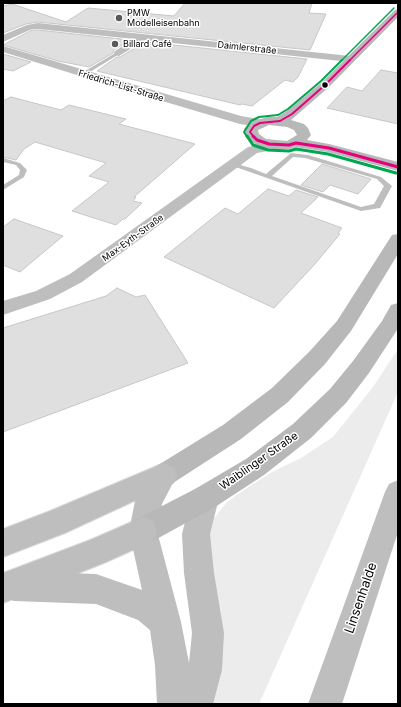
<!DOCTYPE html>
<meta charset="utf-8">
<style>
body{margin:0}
#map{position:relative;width:401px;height:707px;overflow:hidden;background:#fff;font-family:Inter,sans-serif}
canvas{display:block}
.frame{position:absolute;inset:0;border:4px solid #000;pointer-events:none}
</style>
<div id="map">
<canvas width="401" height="707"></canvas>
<div class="frame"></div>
</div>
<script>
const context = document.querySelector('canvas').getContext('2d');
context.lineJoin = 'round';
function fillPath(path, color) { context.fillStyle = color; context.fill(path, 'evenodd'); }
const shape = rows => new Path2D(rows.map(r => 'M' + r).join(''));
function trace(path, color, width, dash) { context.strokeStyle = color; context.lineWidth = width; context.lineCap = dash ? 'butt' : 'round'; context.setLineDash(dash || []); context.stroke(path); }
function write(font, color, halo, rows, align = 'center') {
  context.font = font + ' Inter,sans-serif'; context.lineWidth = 3; context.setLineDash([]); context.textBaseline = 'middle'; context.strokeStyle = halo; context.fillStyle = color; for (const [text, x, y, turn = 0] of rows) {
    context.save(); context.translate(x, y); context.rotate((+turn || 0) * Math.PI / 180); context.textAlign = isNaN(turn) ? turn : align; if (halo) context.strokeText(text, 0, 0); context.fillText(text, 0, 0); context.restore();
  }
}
fillPath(shape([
 [398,349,398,392,259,704,207,704,206,548,212,521,227,502,250,486,272,472,301,458,333,437,373,387]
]), '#ececec');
const building = shape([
 [185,3,312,3,309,13,326,14,310,50,38,22,26,24,3,33,3,6,12,4,66,22,88,8,174,16,185,3],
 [32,30,38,30,130,40,114,50,113,53,89,67,58,61,3,45,32,30],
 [145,42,307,59,298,77,293,82,285,80,252,106,242,104,240,105,97,71,117,57,120,57,145,42],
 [3,54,31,62,13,71,3,69,3,54],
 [381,70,398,73,398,124,327,108,347,87,362,91,381,70],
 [11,97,61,110,69,105,126,119,119,124,195,144,134,197,136,197,133,201,142,203,125,219,123,219,116,225,72,211,109,182,89,176,106,163,35,142,24,149,16,160,3,157,3,101,11,97],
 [322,164,371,179,358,194,330,185,323,192,301,185,322,164],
 [268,189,289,196,296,190,318,197,301,213,342,228,338,233,340,234,315,264,274,308,164,257,225,208,238,214,268,189],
 [14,219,63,236,20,272,3,265,3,227,14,219],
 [117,288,136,297,145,295,188,363,3,432,3,328,106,296,117,288]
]);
fillPath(building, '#dfdfdf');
trace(building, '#c7c7c7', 1);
const trunk = shape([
 [164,463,173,467,177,475,173,483,65,533,3,557,3,529,50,511,164,463],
 [143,517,153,521,157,531,153,541,104,563,3,603,3,573,90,540,143,517]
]);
trace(trunk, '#dbdbdb', 2);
fillPath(shape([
 [117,52,121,53,85,75,80,74,117,52],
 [291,153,308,155,381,177,392,186,380,208,361,211,230,165,233,163,251,168,266,174,291,153],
 [293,157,305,158,377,179,384,186,374,204,361,207,272,176,293,157],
 [3,158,20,163,27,170,24,177,3,190,3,185,19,175,20,170,16,165,3,162,3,158]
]), '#bebebe');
fillPath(shape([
 [38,23,350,56,355,59,350,62,145,40,119,56,115,55,114,53,115,51,134,39,38,29,32,29,3,42,3,35,27,25,38,23],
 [3,46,241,116,264,120,266,123,264,126,260,127,240,124,125,90,3,52,3,46],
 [279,141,284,142,286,145,284,148,257,153,82,282,50,299,3,315,3,301,36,291,70,274,248,147,279,141],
 [398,480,398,532,342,704,308,704,385,492,389,484,398,480]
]), '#bebebe');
fillPath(shape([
 [164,463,173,467,177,475,162,504,157,531,181,622,189,663,192,633,184,573,182,534,191,498,195,489,205,485,215,489,219,498,210,534,214,573,224,633,222,670,213,704,157,704,155,665,150,630,138,620,96,604,14,601,3,597,3,575,14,571,96,574,142,590,129,531,135,501,139,492,155,467,164,463]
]), '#bebebe');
fillPath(shape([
 [398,9,398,17,329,87,291,120,304,124,308,128,311,135,307,140,329,144,398,162,398,171,328,152,296,147,289,149,279,149,257,145,247,139,244,129,249,123,267,117,277,117,287,111,321,83,395,10,398,9],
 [269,125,287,127,294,130,297,135,287,141,266,139,259,134,258,130,269,125],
 [398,234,398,254,351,331,325,364,288,402,241,439,173,483,164,487,155,483,151,475,155,467,223,425,272,388,309,352,337,321,392,235,398,234],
 [398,303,397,330,369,373,346,403,311,438,264,475,215,507,153,541,143,545,133,541,129,531,133,521,195,489,246,459,293,424,330,389,353,361,382,321,391,305,398,303]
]), '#b8b8b8');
fillPath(trunk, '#bebebe');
trace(shape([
 [349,61,398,12]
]), '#e5007d', 1.5);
trace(shape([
 [254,137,250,132,254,126,260,123,280,121,292,114,325,85,350,60]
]), '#e5007d', 2);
trace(shape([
 [253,136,257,140,269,144,289,145,296,143,329,148,398,167]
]), '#e5007d', 3);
trace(shape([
 [341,61,394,8]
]), '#00a651', 1.5);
trace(shape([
 [247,137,244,132,251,121,259,117,278,115,288,109,321,81,342,60]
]), '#00a651', 2);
trace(shape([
 [247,136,253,145,268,150,289,151,296,149,328,154,396,173]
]), '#00a651', 3);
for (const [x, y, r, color] of [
 [119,18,4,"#595959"],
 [115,44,4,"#595959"],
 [325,85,3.5,"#000"]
]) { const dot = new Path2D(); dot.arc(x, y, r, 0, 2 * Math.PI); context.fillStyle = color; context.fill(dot); trace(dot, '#fff', 1.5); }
write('9px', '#000', '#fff', [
 ["PMW",127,13],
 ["Modelleisenbahn",127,23],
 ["Billard Café",123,44]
], 'left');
write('9px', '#000', '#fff', [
 ["Daimlerstraße",247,48,6],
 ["Friedrich-List-Straße",121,86,17],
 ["Max-Eyth-Straße",133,238,-36]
]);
write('11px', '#000', '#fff', [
 ["Waiblinger Straße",259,461,-35]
]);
write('13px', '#000', '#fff', [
 ["Linsenhalde",361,598,-71]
]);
</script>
